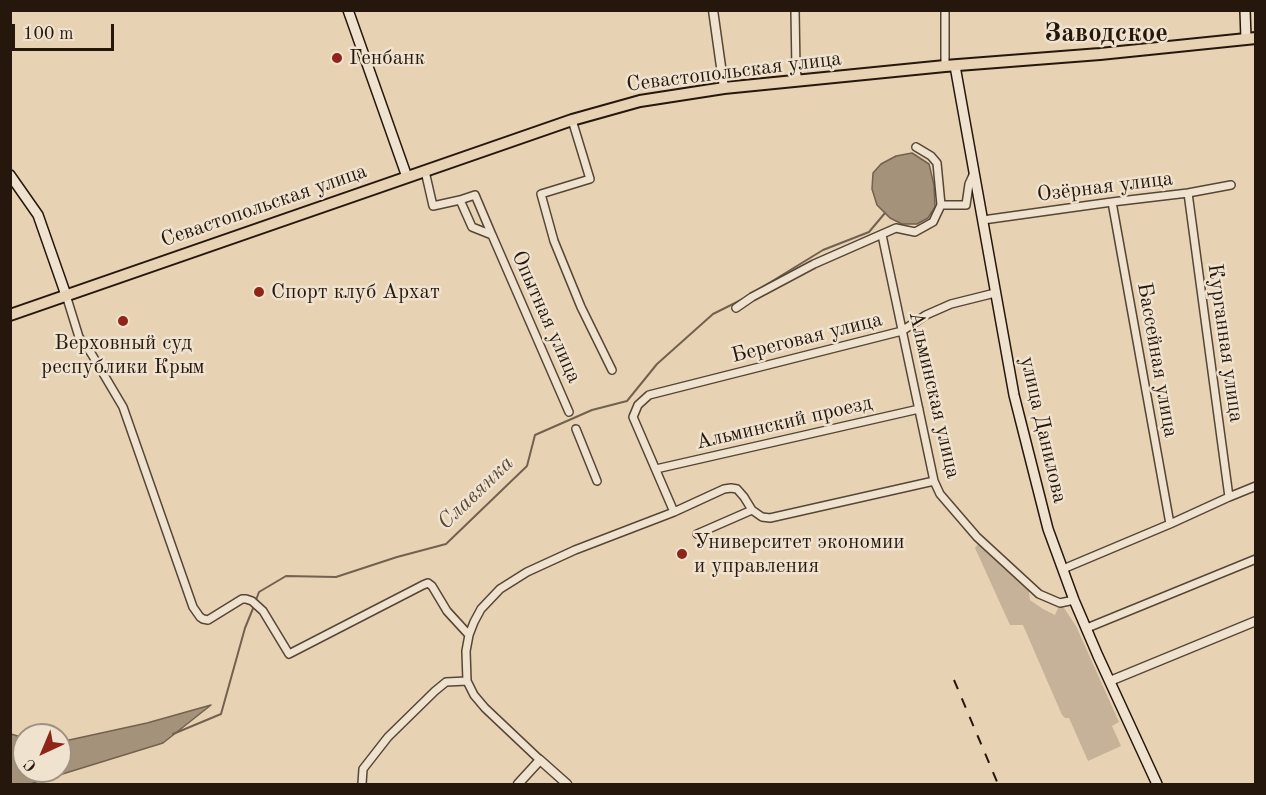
<!DOCTYPE html>
<meta charset="utf-8">
<style>
body{margin:0}
#map{position:relative;width:1266px;height:795px;overflow:hidden;background:#e7d2b4;font-family:"Old Standard TT",serif}
canvas{display:block}
.frame{position:absolute;inset:0;border:12px solid #26170d;pointer-events:none}
.north{position:absolute;left:12px;top:723px;width:60px;height:60px;box-sizing:border-box;background:#efe2ce;border:2px solid #9f9181;border-radius:50%;rotate:224deg;font-size:16px;font-weight:700;line-height:24px;text-align:center;color:#26170d}
.north::after{content:'';display:block;margin:auto;width:21px;height:27px;background:#8f2418;clip-path:polygon(50% 0,100% 100%,50% 72%,0 100%)}
.scale{position:absolute;left:12px;top:24px;width:102px;height:27px;box-sizing:border-box;border:3px solid #26170d;border-top:0;padding-left:8px;font-size:18px;line-height:21px;white-space:nowrap;color:#26170d;-webkit-text-stroke:4px #efe2ce;paint-order:stroke}
</style>
<div id="map">
<canvas width="1266" height="795"></canvas>
<div class="frame"></div>
<div class="north">С</div>
<div class="scale">100 m</div>
</div>
<script>
const context = document.querySelector('canvas').getContext('2d');
context.lineJoin = 'round';
function fillPath(path, color) { context.fillStyle = color; context.fill(path, 'evenodd'); }
const shape = rows => new Path2D(rows.map(r => 'M' + r).join(''));
function trace(path, color, width, dash) { context.strokeStyle = color; context.lineWidth = width; context.lineCap = dash ? 'butt' : 'round'; context.setLineDash(dash || []); context.stroke(path); }
function write(font, color, halo, rows, align = 'center') {
  context.font = font + ' "Old Standard TT",serif'; context.lineWidth = 5; context.setLineDash([]); context.textBaseline = 'middle'; context.strokeStyle = halo; context.fillStyle = color; for (const [text, x, y, turn = 0] of rows) {
    context.save(); context.translate(x, y); context.rotate((+turn || 0) * Math.PI / 180); context.textAlign = isNaN(turn) ? turn : align; if (halo) context.strokeText(text, 0, 0); context.fillText(text, 0, 0); context.restore();
  }
}
fillPath(shape([
 [978,544,989,550,1028,585,1030,600,1043,609,1055,615,1059,606,1064,608,1076,626,1119,722,1112,726,1121,746,1088,761,1069,718,1065,718,1062,715,1023,625,1010,625,975,548]
]), '#c6b298');
const water = shape([
 [912,153,929,164,934,185,935,207,928,218,917,224,902,224,890,218,877,205,872,189,873,173,881,164,896,156,912,153],
 [211,705,163,743,30,784,11,784,11,734,24,738,24,771,60,771,60,742,147,723,211,705]
]);
fillPath(water, '#a5927b');
trace(water, '#72614f', 1.5);
trace(shape([
 [761,288,823,250,869,232,885,213],
 [256,600,259,592,286,576,336,577,397,557,446,544,527,466,535,435,592,410,627,401,657,364,713,314,749,296],
 [173,734,221,714,245,628,254,606]
]), '#72614f', 2);
const minor = shape([
 [795,10,796,70,798,81],
 [945,66,945,10],
 [572,120,590,179,541,194,554,241,581,307,612,370],
 [916,147,931,156,937,163,941,205,966,205,969,184,974,173],
 [425,171,433,206,460,200,472,227,492,235,569,412],
 [1188,193,1229,497],
 [460,200,475,195,492,235],
 [1112,202,1170,524],
 [983,220,1112,202,1188,193,1231,185],
 [882,235,934,481,940,494,977,537,1039,594,1060,603,1074,600],
 [66,295,79,337,91,353,123,407,193,607,200,617,203,619,208,620,242,599,246,599,252,601,263,611,289,654,423,585,428,583,432,586,447,611,469,635],
 [736,308,752,297,814,264,896,228,915,232,933,222,941,205],
 [576,429,597,481],
 [656,469,919,409],
 [752,510,762,517,770,518,934,481],
 [674,512,633,417,638,405,649,395,902,331,926,315,951,304,995,293],
 [1063,569,1170,524,1229,497,1256,486],
 [1087,628,1256,559],
 [540,760,485,708,474,695,467,681,466,651,469,635,474,622,481,609,500,589,527,572,575,550,674,512,724,489,731,488,737,489,744,497,752,510,697,534],
 [362,784,363,769,388,737,435,691,446,682,467,681]
]);
const tertiary = shape([
 [713,10,724,88],
 [1110,681,1256,621],
 [518,784,540,760,567,784]
]);
const secondary = shape([
 [348,10,407,177],
 [1245,10,1246,39],
 [955,66,1014,395,1048,529,1074,600,1098,656,1157,784],
 [10,175,38,215,66,295]
]);
const primary = shape([
 [10,315,572,120,640,101,724,88,945,66,1100,54,1256,38]
]);
trace(minor, '#564637', 10);
trace(tertiary, '#564637', 11);
trace(secondary, '#26170d', 12);
trace(primary, '#26170d', 14);
trace(minor, '#efe2ce', 7);
trace(tertiary, '#efe2ce', 8);
trace(secondary, '#efe2ce', 9);
trace(primary, '#e7d2b4', 10);
trace(shape([
 [954,680,998,784]
]), '#26170d', 2, [10, 10]);
for (const [x, y, r, color] of [
 [337,58,6,"#8f2418"],
 [259,292,6,"#8f2418"],
 [123,321,6,"#8f2418"],
 [682,554,6,"#8f2418"]
]) { const dot = new Path2D(); dot.arc(x, y, r, 0, 2 * Math.PI); context.fillStyle = color; context.fill(dot); trace(dot, '#efe2ce', 2); }
write('21px', '#26170d', '#efe2ce', [
 ["Генбанк",349,58],
 ["Спорт клуб Архат",271,292],
 ["Верховный суд",123,343,"center"],
 ["республики Крым",123,367,"center"],
 ["Университет экономии",694,542],
 ["и управления",694,566]
], 'left');
write('21px', '#26170d', '#efe2ce', [
 ["Севастопольская улица",734,72,-7],
 ["Озёрная улица",1105,187,-7],
 ["Севастопольская улица",264,206,-19],
 ["Опытная улица",546,317,66],
 ["Береговая улица",807,338,-14],
 ["Курганная улица",1225,343,82],
 ["Бассейная улица",1157,360,80],
 ["Альминская улица",934,395,77],
 ["Альминский проезд",784,423,-13],
 ["улица Данилова",1043,430,77]
]);
write('italic 22px', '#594839', '#efe2ce', [
 ["Славянка",476,493,-44]
]);
write('bold 27px', '#26170d', '#efe2ce', [
 ["Заводское",1106,34]
]);
</script>
